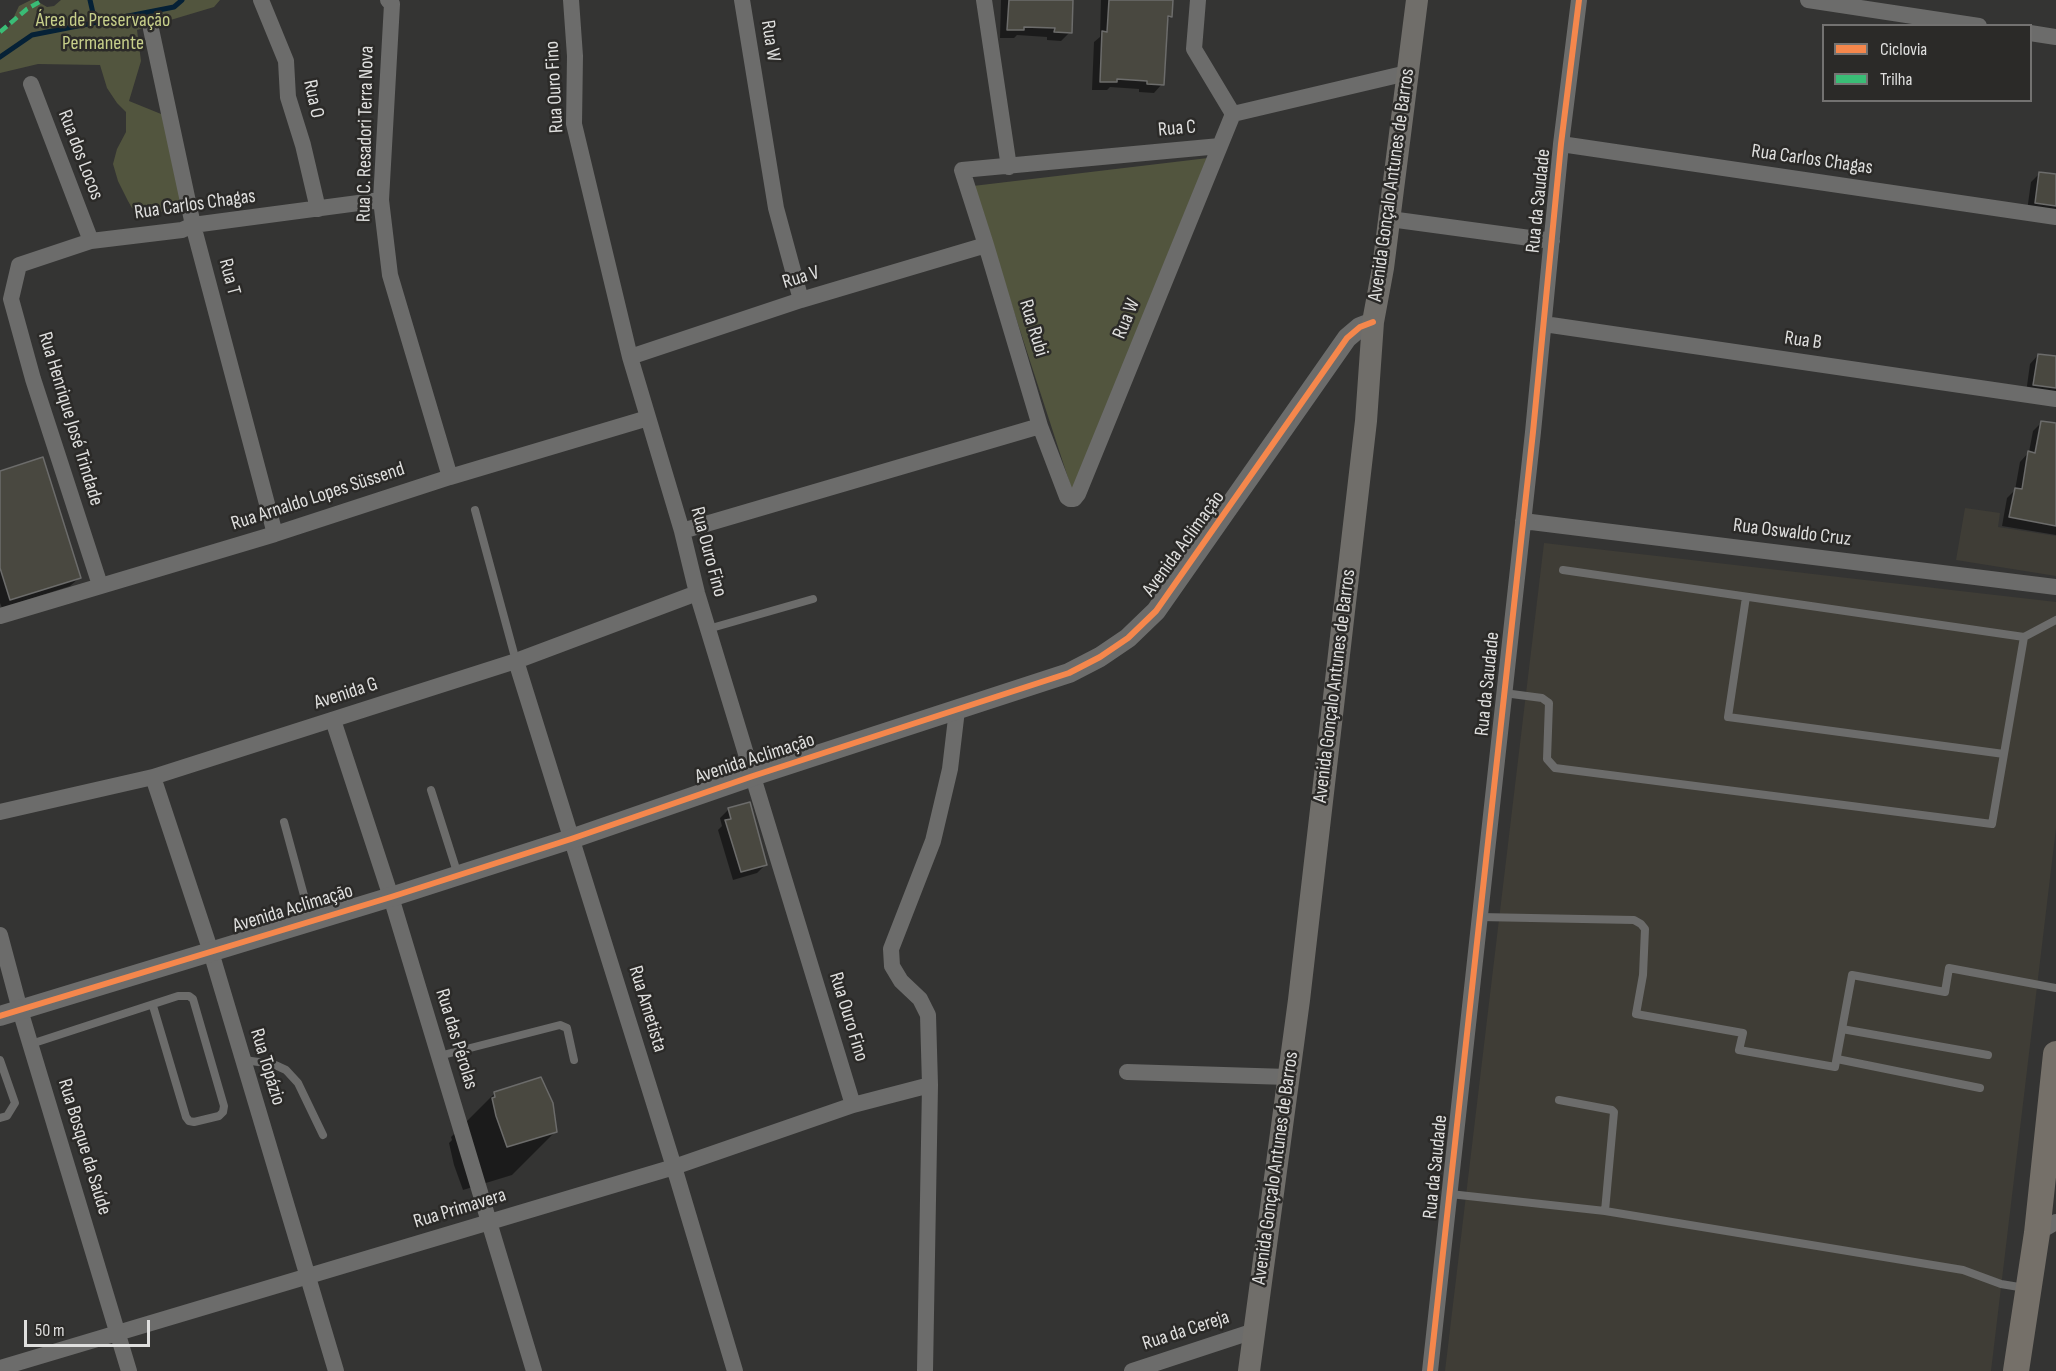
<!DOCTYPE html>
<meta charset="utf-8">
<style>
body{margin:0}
#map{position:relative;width:2056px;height:1371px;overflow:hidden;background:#343433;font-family:"Sofia Sans Condensed",sans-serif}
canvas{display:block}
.legend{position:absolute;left:1822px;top:24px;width:210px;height:78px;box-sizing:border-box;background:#2b2a28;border:2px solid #737271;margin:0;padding:8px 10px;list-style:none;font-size:18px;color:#dfdfde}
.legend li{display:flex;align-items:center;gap:12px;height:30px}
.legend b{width:30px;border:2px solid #737271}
.scale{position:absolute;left:24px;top:1320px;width:126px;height:27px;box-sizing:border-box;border:3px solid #dfdfde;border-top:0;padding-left:8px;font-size:18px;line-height:21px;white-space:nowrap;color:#dfdfde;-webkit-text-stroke:4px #2b2a28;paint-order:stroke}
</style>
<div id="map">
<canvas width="2056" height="1371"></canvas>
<ul class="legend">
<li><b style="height:8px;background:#f5874c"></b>Ciclovia</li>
<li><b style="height:8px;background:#3abd76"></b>Trilha</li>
</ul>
<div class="scale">50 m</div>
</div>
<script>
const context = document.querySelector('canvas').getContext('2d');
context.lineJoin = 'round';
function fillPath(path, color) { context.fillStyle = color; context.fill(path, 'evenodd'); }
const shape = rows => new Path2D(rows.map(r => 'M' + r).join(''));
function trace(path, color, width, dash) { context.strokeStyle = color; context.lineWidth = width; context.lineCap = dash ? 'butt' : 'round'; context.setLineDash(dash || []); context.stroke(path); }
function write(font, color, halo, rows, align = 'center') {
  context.font = font + ' "Sofia Sans Condensed",sans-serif'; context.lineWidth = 5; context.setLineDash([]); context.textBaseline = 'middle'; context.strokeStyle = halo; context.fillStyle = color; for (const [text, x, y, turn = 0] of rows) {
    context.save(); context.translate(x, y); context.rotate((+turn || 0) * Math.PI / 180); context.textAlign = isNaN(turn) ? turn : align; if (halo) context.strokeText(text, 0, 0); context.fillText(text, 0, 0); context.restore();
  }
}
fillPath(shape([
 [1965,508,2000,513,1998,527,2056,536,2056,576,1956,560],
 [1544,543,2056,602,2056,828,1991,1371,1445,1371]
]), '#3f3d36');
fillPath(shape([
 [31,0,35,0,47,7,54,6,61,0,220,0,214,7,137,30,141,61,129,101,166,116,183,194,174,207,148,217,132,208,128,201,118,181,113,164,117,149,126,132,126,112,117,103,107,88,100,65,38,64,0,73,0,33,9,27,19,6],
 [1208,158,1073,493,973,186]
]), '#52553e');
fillPath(shape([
 [1001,0,1072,0,1070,32,1061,41,1047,40,1047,37,1017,35,1014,38,1000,38],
 [1101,0,1172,0,1171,16,1166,21,1162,84,1154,93,1139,92,1139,89,1110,87,1107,90,1092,90,1094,42,1100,37],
 [2040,173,2056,175,2056,216,2027,211,2031,182],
 [2038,355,2056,358,2056,398,2026,393,2030,364],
 [2041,423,2056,425,2056,535,2002,526,2007,498,2015,490,2020,462,2029,452,2033,431],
 [0,472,79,578,70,586,2,608,0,603],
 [729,809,766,864,757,873,733,880,718,830,722,826,720,818],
 [495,1093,556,1131,512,1175,463,1190,454,1165,449,1143,452,1140,451,1137]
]), '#0007');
trace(shape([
 [90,0,95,22],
 [0,57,32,35,174,7,182,0]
]), '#052136', 5);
const building = shape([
 [1009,0,1073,0,1072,33,1054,32,1055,28,1024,27,1024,30,1007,30,1009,0],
 [1109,0,1173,0,1172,17,1168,16,1164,85,1147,84,1147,81,1117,79,1117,82,1100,82,1102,31,1107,32,1109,0],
 [2039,172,2056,174,2056,206,2035,203,2039,172],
 [2038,354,2056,356,2056,388,2033,385,2038,354],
 [2041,421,2056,423,2056,526,2009,517,2015,488,2022,489,2028,451,2035,453,2041,421],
 [43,457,81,578,10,600,0,568,0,471,43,457],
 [750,802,767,865,741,872,725,820,731,819,728,808,750,802],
 [541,1077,553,1103,557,1132,507,1147,496,1116,492,1098,495,1097,494,1092,541,1077]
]);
fillPath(building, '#494840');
trace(building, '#6c6c6b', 1.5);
trace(shape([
 [475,510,516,661],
 [1563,570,2024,637],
 [1746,597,1728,717,2004,754],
 [708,629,813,599],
 [1504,693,1542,698,1549,703,1547,759,1555,768,1992,824,2024,637,2056,620],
 [431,790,458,875],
 [284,822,311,921],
 [1480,917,1634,920,1641,924,1645,929,1643,975,1636,1014,1743,1033,1739,1050,1835,1067,1852,975,1945,992,1949,968,2056,988],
 [1842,1029,1988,1055],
 [31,1044,178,996,189,996,193,999,224,1106,223,1112,219,1116,194,1122,189,1121,186,1117,153,1006],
 [439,1056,560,1025,567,1028,574,1060],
 [1837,1059,1980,1088],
 [0,1060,15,1103,7,1116,0,1118],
 [244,1060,273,1064,286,1070,298,1083,323,1135],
 [1559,1100,1612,1110,1614,1112,1605,1211],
 [1450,1194,1605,1211,1963,1270,2001,1284,2025,1288]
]), '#6c6c6b', 8);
trace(shape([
 [261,0,286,61,288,97,303,145,318,209],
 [388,0,392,4,381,200,390,275,450,477],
 [571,0,575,56,574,124,630,357,682,531,697,593,853,1105],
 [742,0,776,208,801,300],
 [984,0,1009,167],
 [1198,0,1194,49,1233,114],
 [1808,0,1979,26],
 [151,29,193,225,275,534],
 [2030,33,2056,37],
 [31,84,91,241],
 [1561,144,2056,217],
 [1220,146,962,170,986,245,1040,426,1067,497,1070,499,1074,499,1078,494,1233,114,1407,73],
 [1390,219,1552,241],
 [1544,324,2056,399],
 [630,357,801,300,986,245],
 [1523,521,2056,587],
 [682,531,1040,426],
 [100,585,33,379,11,299,19,265,91,241,182,230,193,225,381,200],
 [0,616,275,534,450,477,648,418],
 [516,661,674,1167,735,1371],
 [333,720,391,897,534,1371],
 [153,777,211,952,336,1371],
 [0,812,153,777,516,661,697,593],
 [0,935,20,1010,129,1371],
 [1127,1072,1288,1077],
 [2037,1233,2056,1222],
 [0,1368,674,1167,853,1105,930,1085],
 [925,1371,930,1085,928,1015,920,999,901,981,892,966,891,949,933,841,950,769,957,710],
 [1132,1371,1254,1331],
 [1430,1371,1533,432,1561,144,1579,0]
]), '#6c6c6b', 16);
trace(shape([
 [0,1016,391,897,571,839,753,776,1069,673,1100,657,1128,638,1156,611,1347,338,1360,327,1373,322]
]), '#6c6c6b', 20);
trace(shape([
 [1249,1371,1299,1000,1366,421,1373,322,1383,268,1417,0]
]), '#706e6a', 22);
trace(shape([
 [2016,1371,2037,1233,2056,1054]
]), '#757069', 26);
trace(shape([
 [0,32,27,9,43,0]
]), '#3abd76', 4.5, [9, 4.5]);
trace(shape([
 [0,1016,391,897,571,839,753,776,1069,673,1100,657,1128,638,1156,611,1347,338,1360,327,1373,322],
 [1430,1371,1533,432,1561,144,1579,0]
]), '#f5874c', 6);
write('20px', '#c7cf8a', '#2b2a28', [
 ["Área de Preservação",103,21],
 ["Permanente",103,44]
]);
write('20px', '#dfdfde', '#2b2a28', [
 ["Rua W",770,41,81],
 ["Rua Ouro Fino",555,87,-93],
 ["Rua O",313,99,78],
 ["Rua C",1177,129,-5],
 ["Rua C. Resadori Terra Nova",366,134,-89],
 ["Rua dos Locos",80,155,69],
 ["Rua Carlos Chagas",1812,160,8],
 ["Avenida Gonçalo Antunes de Barros",1392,185,-82],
 ["Rua da Saudade",1539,201,-84],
 ["Rua Carlos Chagas",195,205,-8],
 ["Rua T",229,277,75],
 ["Rua V",801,278,-17],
 ["Rua W",1127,319,-68],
 ["Rua Rubi",1033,328,73],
 ["Rua B",1803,341,8],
 ["Rua Henrique José Trindade",70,419,73],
 ["Rua Arnaldo Lopes Süssend",318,497,-18],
 ["Rua Oswaldo Cruz",1792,533,7],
 ["Avenida Aclimação",1184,544,-54],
 ["Rua Ouro Fino",708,552,75],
 ["Rua da Saudade",1488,684,-84],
 ["Avenida Gonçalo Antunes de Barros",1335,686,-83],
 ["Avenida G",346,694,-18],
 ["Avenida Aclimação",755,759,-18],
 ["Avenida Aclimação",293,909,-17],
 ["Rua Ametista",647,1009,73],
 ["Rua Ouro Fino",848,1017,73],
 ["Rua das Pérolas",456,1039,73],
 ["Rua Topázio",267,1067,73],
 ["Rua Bosque da Saúde",84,1147,73],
 ["Rua da Saudade",1436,1167,-84],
 ["Avenida Gonçalo Antunes de Barros",1276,1168,-82],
 ["Rua Primavera",460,1209,-17],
 ["Rua da Cereja",1186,1331,-18]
]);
</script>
